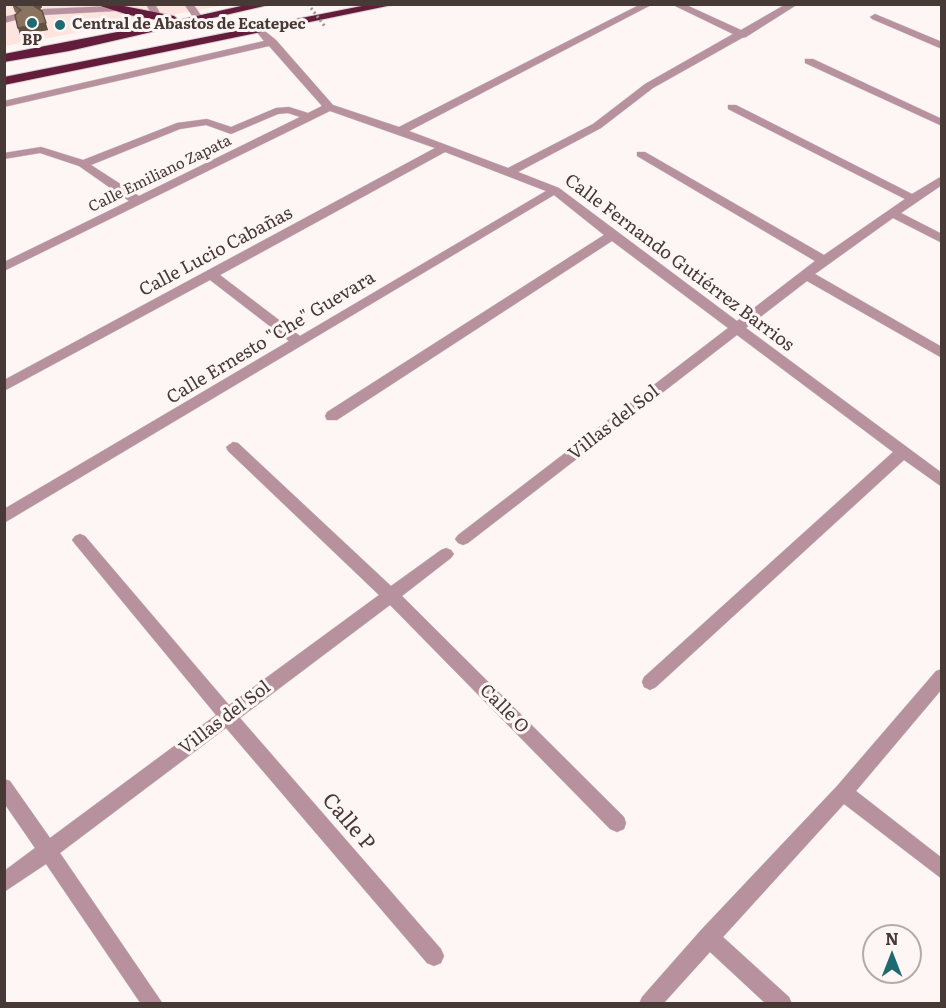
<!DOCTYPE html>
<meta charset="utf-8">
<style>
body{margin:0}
#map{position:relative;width:946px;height:1008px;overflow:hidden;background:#fdf6f4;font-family:Literata,serif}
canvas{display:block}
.frame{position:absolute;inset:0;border:6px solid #463936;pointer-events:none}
.north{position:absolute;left:862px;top:924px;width:60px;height:60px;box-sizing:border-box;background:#fdf6f4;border:2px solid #b4aaa8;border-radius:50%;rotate:0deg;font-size:16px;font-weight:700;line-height:24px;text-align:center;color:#463936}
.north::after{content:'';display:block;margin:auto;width:21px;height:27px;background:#1e6a71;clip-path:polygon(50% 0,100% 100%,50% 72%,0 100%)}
</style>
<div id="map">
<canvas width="946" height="1008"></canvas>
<div class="frame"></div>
<div class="north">N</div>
</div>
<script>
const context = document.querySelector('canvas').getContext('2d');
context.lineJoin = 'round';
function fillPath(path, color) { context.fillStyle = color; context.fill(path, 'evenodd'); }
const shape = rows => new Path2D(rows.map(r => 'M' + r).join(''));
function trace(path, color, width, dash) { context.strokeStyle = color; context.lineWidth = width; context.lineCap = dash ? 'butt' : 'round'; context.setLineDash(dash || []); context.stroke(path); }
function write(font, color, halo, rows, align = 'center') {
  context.font = font + ' Literata,serif'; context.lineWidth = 6; context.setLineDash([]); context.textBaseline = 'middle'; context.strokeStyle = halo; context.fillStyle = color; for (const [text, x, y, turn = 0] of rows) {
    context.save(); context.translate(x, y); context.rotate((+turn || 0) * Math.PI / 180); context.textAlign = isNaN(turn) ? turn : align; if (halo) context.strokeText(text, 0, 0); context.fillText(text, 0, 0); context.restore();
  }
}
fillPath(shape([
 [5,5,225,5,5,46]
]), '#fee4de');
const minor = shape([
 [146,4,155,4,162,17,160,19,154,19,146,4],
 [184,4,193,4,203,18,201,20,195,20,184,4],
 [641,4,653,4,409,131,508,168,593,124,645,84,733,34,671,4,684,4,741,30,786,4,798,4,746,37,742,38,653,88,601,128,518,172,559,188,737,321,815,261,637,156,637,152,645,152,824,255,905,199,728,109,728,105,736,105,912,194,942,176,942,185,901,213,942,234,942,243,893,218,815,274,942,347,942,358,807,281,746,328,942,473,942,487,904,460,656,687,650,690,644,687,642,682,644,677,893,452,737,335,468,543,463,545,458,543,455,539,458,535,728,328,612,241,337,420,327,420,325,416,327,412,604,235,554,195,4,523,4,509,289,341,210,280,4,391,4,380,435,148,330,111,4,271,4,262,129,201,79,166,40,153,4,159,4,153,41,147,83,160,177,123,207,119,231,127,276,108,289,107,308,113,322,106,269,46,4,107,4,101,264,41,256,31,261,28,276,40,333,105,399,127,641,4],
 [288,113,300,117,139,196,91,165,180,129,206,125,231,134,278,114,288,113],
 [445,152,546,191,300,336,220,275,445,152],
 [112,6,117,9,115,11,43,15,38,12,43,9,112,6],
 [16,14,21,17,19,19,4,23,4,17,16,14],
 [875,14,942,42,942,49,872,19,870,17,875,14],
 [805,59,813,59,942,119,942,126,805,63,805,59],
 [233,442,238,443,391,586,441,550,446,548,451,550,454,554,451,558,402,596,624,817,626,823,624,829,617,832,610,829,390,605,240,718,441,949,444,956,441,963,434,966,427,963,226,728,60,853,163,1004,141,1004,46,864,4,892,4,871,35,848,4,803,4,779,10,781,50,838,216,715,75,544,72,540,75,536,80,534,85,536,229,705,379,595,228,451,226,447,233,442],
 [942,669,942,689,856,791,942,858,942,879,844,804,723,937,789,997,792,1004,766,1004,710,952,663,1004,639,1004,642,997,701,930,837,786,936,671,942,669]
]);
const highway = shape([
 [94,4,114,4,174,16,179,20,250,4,273,4,69,51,4,62,4,54,169,22,129,15,94,4],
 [372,4,397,4,4,85,4,77,372,4]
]);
trace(minor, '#d8d0ce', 1);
trace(highway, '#d8d0ce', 2);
fillPath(minor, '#b7919d');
fillPath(highway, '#631c3b');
trace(shape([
 [308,4,326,28]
]), '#9f9592', 3, [2, 3]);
fillPath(shape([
 [12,4,42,7,40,9,48,30,20,35,17,13,15,12]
]), '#776453');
fillPath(shape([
 [36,4,41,4,42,7,36,13,34,6],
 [42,11,48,30,20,35,18,28]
]), '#615143');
const building = shape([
 [12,4,36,4,34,6,42,11,46,23,18,28,15,15,21,10,12,4]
]);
fillPath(building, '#8a7460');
trace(building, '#615143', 1.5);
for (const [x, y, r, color] of [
 [32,23,6,"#1e6a71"],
 [60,25,6,"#1e6a71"]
]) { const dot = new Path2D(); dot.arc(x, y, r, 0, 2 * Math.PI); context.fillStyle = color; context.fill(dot); trace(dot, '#fdf6f4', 2); }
write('bold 15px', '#463936', '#fdf6f4', [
 ["Central de Abastos de Ecatepec",72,25],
 ["BP",32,41,"center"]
], 'left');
write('15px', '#463936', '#fdf6f4', [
 ["Calle Emiliano Zapata",160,174,-26]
]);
write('18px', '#463936', '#fdf6f4', [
 ["Calle Lucio Cabañas",216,252,-28],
 ["Calle Fernando Gutiérrez Barrios",679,263,37],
 ["Calle Ernesto \"Che\" Guevara",271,338,-31],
 ["Villas del Sol",614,423,-38],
 ["Calle O",504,709,45],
 ["Villas del Sol",225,718,-37]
]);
write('21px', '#463936', '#fdf6f4', [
 ["Calle P",348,822,49]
]);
</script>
